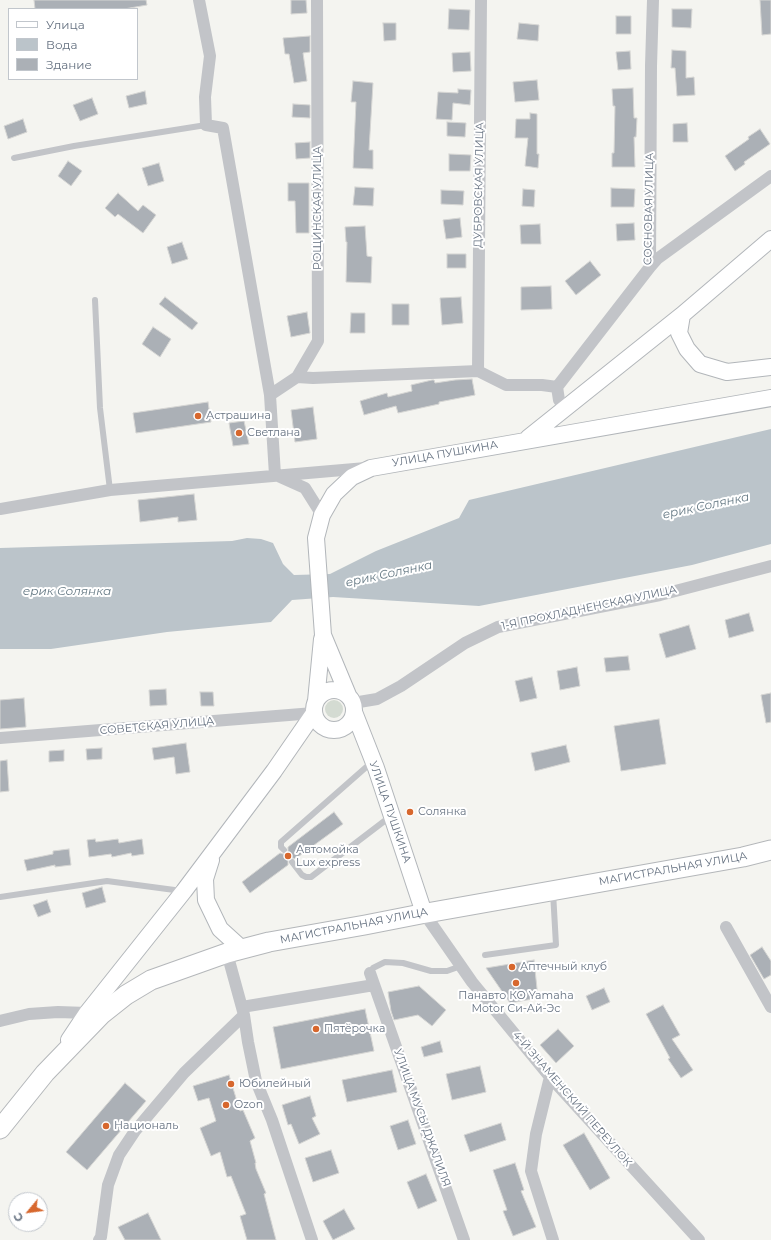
<!DOCTYPE html>
<meta charset="utf-8">
<style>
body{margin:0}
#map{position:relative;width:771px;height:1240px;overflow:hidden;background:#f4f4f0;font-family:Montserrat,sans-serif}
canvas{display:block}
.legend{position:absolute;left:8px;top:8px;width:130px;height:72px;box-sizing:border-box;background:#fff;border:1px solid #c1c6cc;margin:0;padding:5px 7px;list-style:none;font-size:12px;color:#657180}
.legend li{display:flex;align-items:center;gap:8px;height:20px}
.legend b{width:20px;border:1px solid #c1c6cc}
.north{position:absolute;left:8px;top:1192px;width:40px;height:40px;box-sizing:border-box;background:#fff;border:1px solid #c1c6cc;border-radius:50%;rotate:241deg;font-size:11px;font-weight:700;line-height:16px;text-align:center;color:#657180}
.north::after{content:'';display:block;margin:auto;width:14px;height:18px;background:#d7672d;clip-path:polygon(50% 0,100% 100%,50% 72%,0 100%)}
</style>
<div id="map">
<canvas width="771" height="1240"></canvas>
<ul class="legend">
<li><b style="height:5px;background:#fff"></b>Улица</li>
<li><b style="height:11px;background:#bbc4ca"></b>Вода</li>
<li><b style="height:11px;background:#abb0b6"></b>Здание</li>
</ul>
<div class="north">С</div>
</div>
<script>
const context = document.querySelector('canvas').getContext('2d');
context.lineJoin = 'round';
function fillPath(path, color) { context.fillStyle = color; context.fill(path, 'evenodd'); }
const shape = rows => new Path2D(rows.map(r => 'M' + r).join(''));
function trace(path, color, width, dash) { context.strokeStyle = color; context.lineWidth = width; context.lineCap = dash ? 'butt' : 'round'; context.setLineDash(dash || []); context.stroke(path); }
function write(font, color, halo, rows, align = 'center') {
  context.font = font + ' Montserrat,sans-serif'; context.lineWidth = 4; context.setLineDash([]); context.textBaseline = 'middle'; context.strokeStyle = halo; context.fillStyle = color; for (const [text, x, y, turn = 0] of rows) {
    context.save(); context.translate(x, y); context.rotate((+turn || 0) * Math.PI / 180); context.textAlign = isNaN(turn) ? turn : align; if (halo) context.strokeText(text, 0, 0); context.fillText(text, 0, 0); context.restore();
  }
}
fillPath(shape([
 '325 709a9 9 0 1 1 18 0a9 9 0 1 1-18 0Z'
]), '#d4dbd2');
fillPath(shape([
 [771,429,771,544,692,565,479,606,333,597,292,600,271,622,167,632,51,649,0,649,0,548,232,541,247,538,261,539,273,543,283,564,294,575,330,574,376,551,459,518,469,500]
]), '#bbc4ca');
const building = shape([
 [34,0,146,0,147,5,124,9,35,9,34,0],
 [291,0,306,0,307,13,291,14,291,0],
 [760,0,771,0,771,34,762,35,760,0],
 [449,9,470,10,469,30,448,29,449,9],
 [672,9,692,9,691,28,672,27,672,9],
 [616,16,631,16,631,34,616,34,616,16],
 [383,23,396,23,396,40,384,41,383,23],
 [519,23,539,25,538,41,517,39,519,23],
 [310,36,310,52,303,53,307,81,294,83,289,54,285,54,283,38,310,36],
 [672,50,686,51,686,78,694,77,695,95,677,96,675,68,671,68,672,50],
 [630,51,631,69,618,70,616,52,630,51],
 [470,52,471,71,453,72,452,53,470,52],
 [537,80,539,100,515,102,513,82,537,80],
 [353,81,373,83,369,150,373,150,373,169,353,168,356,102,351,102,353,81],
 [633,88,634,118,637,118,636,137,634,137,635,167,612,167,612,153,614,153,615,106,613,106,612,89,633,88],
 [458,89,471,90,470,105,453,103,452,120,436,119,438,92,458,93,458,89],
 [145,91,147,104,129,108,126,96,145,91],
 [92,98,98,114,80,121,73,105,92,98],
 [293,104,310,105,310,118,292,117,293,104],
 [530,113,537,114,537,154,539,154,538,168,525,166,528,138,515,138,516,119,530,119,530,113],
 [23,119,27,132,8,139,4,126,23,119],
 [447,122,466,123,465,137,447,136,447,122],
 [687,123,688,142,673,142,673,124,687,123],
 [760,129,770,144,744,162,745,164,735,171,725,156,749,139,748,137,760,129],
 [310,142,310,158,296,159,295,143,310,142],
 [449,154,471,155,470,171,449,171,449,154],
 [68,161,82,171,71,186,58,176,68,161],
 [159,163,164,181,148,186,142,168,159,163],
 [288,183,309,183,309,233,296,233,295,201,288,201,288,183],
 [355,187,374,188,373,206,353,205,355,187],
 [611,188,635,189,634,207,611,207,611,188],
 [523,189,535,190,534,207,522,206,523,189],
 [441,190,464,191,463,205,441,204,441,190],
 [118,193,138,211,143,205,156,215,143,233,118,214,115,217,105,208,118,193],
 [460,218,462,237,446,239,443,220,460,218],
 [634,223,635,240,617,241,616,224,634,223],
 [540,224,541,244,521,244,520,225,540,224],
 [365,226,367,256,372,257,371,283,346,282,347,242,346,242,345,227,365,226],
 [182,242,188,259,172,264,167,247,182,242],
 [447,254,466,254,466,268,447,268,447,254],
 [590,261,601,275,576,295,565,281,590,261],
 [551,286,552,309,521,310,521,287,551,286],
 [165,297,198,323,192,330,159,304,165,297],
 [461,297,463,323,442,325,440,298,461,297],
 [392,304,409,304,409,325,392,325,392,304],
 [307,312,310,333,291,337,287,316,307,312],
 [351,313,365,313,365,333,350,333,351,313],
 [153,327,171,339,160,357,142,344,153,327],
 [472,379,475,395,439,402,439,404,398,413,396,406,364,415,360,401,387,393,388,397,412,391,411,385,432,380,434,380,435,383,455,380,472,379],
 [208,402,211,422,136,433,133,413,208,402],
 [313,407,317,439,295,442,291,410,313,407],
 [244,421,249,444,233,446,229,423,244,421],
 [194,494,197,520,178,522,178,517,140,522,138,500,194,494],
 [749,613,754,631,729,638,725,620,749,613],
 [689,625,696,649,666,658,659,634,689,625],
 [628,656,630,670,606,672,604,658,628,656],
 [577,667,580,686,560,690,557,671,577,667],
 [532,677,537,698,520,702,515,681,532,677],
 [166,689,167,705,150,706,149,690,166,689],
 [200,692,213,692,214,706,201,706,200,692],
 [771,693,771,722,766,723,761,695,771,693],
 [24,698,26,727,0,729,0,700,24,698],
 [659,719,666,764,621,771,614,726,659,719],
 [186,743,190,772,176,774,174,757,154,760,152,748,186,743],
 [566,745,570,762,535,771,531,753,566,745],
 [102,748,102,759,87,760,86,749,102,748],
 [64,750,64,761,49,762,49,751,64,750],
 [7,760,9,791,0,792,0,761,7,760],
 [334,812,343,824,295,859,293,858,290,858,288,861,288,865,250,893,242,882,280,853,283,854,287,853,288,851,288,847,334,812],
 [95,839,96,842,118,839,119,843,142,839,144,854,132,856,131,853,112,857,111,854,89,857,87,840,95,839],
 [69,849,71,865,55,867,55,865,27,871,24,860,53,854,53,851,69,849],
 [102,887,106,902,86,908,82,893,102,887],
 [47,900,51,912,38,917,33,905,47,900],
 [762,947,771,961,771,975,764,979,750,955,762,947],
 [534,960,538,998,510,1003,486,968,534,960],
 [419,986,446,1010,432,1026,418,1015,394,1020,391,1011,388,992,419,986],
 [604,988,610,1002,592,1010,586,996,604,988],
 [663,1005,680,1035,672,1039,693,1070,681,1078,668,1059,670,1058,646,1014,663,1005],
 [365,1009,374,1051,281,1069,273,1027,365,1009],
 [558,1029,574,1046,556,1063,540,1045,558,1029],
 [440,1041,443,1052,424,1057,421,1047,440,1041],
 [480,1066,486,1092,452,1100,446,1074,480,1066],
 [392,1070,397,1092,347,1102,342,1080,392,1070],
 [229,1075,240,1111,243,1110,255,1138,250,1141,256,1163,255,1163,256,1169,266,1193,264,1194,276,1240,247,1240,240,1216,246,1214,231,1176,227,1177,220,1152,211,1156,200,1128,216,1121,209,1098,198,1101,193,1086,229,1075],
 [125,1083,146,1101,87,1170,66,1152,125,1083],
 [310,1096,316,1116,312,1118,320,1134,299,1144,291,1124,288,1125,282,1105,310,1096],
 [408,1120,416,1144,398,1150,390,1126,408,1120],
 [501,1123,506,1140,470,1152,464,1135,501,1123],
 [584,1133,610,1178,590,1190,563,1145,584,1133],
 [331,1150,339,1173,313,1182,305,1158,331,1150],
 [515,1163,524,1190,521,1191,536,1227,513,1236,503,1211,507,1210,493,1170,515,1163],
 [426,1174,437,1201,418,1209,407,1182,426,1174],
 [344,1209,355,1229,333,1240,323,1221,344,1209],
 [148,1213,161,1240,125,1240,118,1227,148,1213]
]);
fillPath(building, '#abb0b6');
trace(building, '#d5d5d3', 1);
const secondary = shape([
 [682,315,679,333,687,349,700,364,727,372,771,367],
 [528,438,682,315,771,239],
 '314 710a20 20 0 1 1 40 0a20 20 0 1 1-40 0Z',
 [348,695,323,635,316,538,322,515,334,494,352,477,371,468,771,398],
 [316,701,322,639],
 [354,712,376,768,424,913],
 [211,860,205,879,206,900,220,929,242,949],
 [69,1040,87,1013,184,891,274,771,314,713]
]);
const trunk = shape([
 [0,1129,45,1073,102,1014,126,995,151,980,227,953,269,942,365,925,421,914,743,857,771,850]
]);
trace(secondary, '#b2b6ba', 18);
trace(trunk, '#b4b7ba', 21);
trace(shape([
 [14,158,74,146,206,125],
 [95,300,100,408,110,490],
 [284,850,281,847,281,842,372,762],
 [292,862,302,875,306,877,311,877,391,816],
 [0,897,107,881,182,891],
 [485,955,556,945,553,892],
 [370,973,373,968,385,962,403,963,431,971,447,971,461,966]
]), '#c2c4c8', 6);
trace(shape([
 [199,0,210,56,205,97,206,125,223,128,270,395,275,475],
 [650,267,657,259,771,176],
 [478,371,481,0],
 [297,377,313,378,478,371,506,385,542,385,557,387],
 [270,395,297,377,318,341,317,0],
 [565,409,559,400,557,387,650,267,651,66,653,0],
 [276,475,305,488,322,515],
 [0,509,110,490,366,468],
 [353,703,377,699,401,686,465,643,498,627,660,595,771,566],
 [0,738,314,713],
 [424,913,472,982,550,1077,699,1240],
 [726,927,771,1007],
 [227,953,244,1015,248,1042,256,1081,272,1120,312,1240],
 [370,973,464,1240],
 [242,1007,374,985],
 [0,1021,29,1014,58,1012,87,1013],
 [550,1077,536,1134,531,1171,553,1240],
 [99,1240,101,1237,108,1185,119,1155,135,1131,184,1073,244,1015]
]), '#c2c4c8', 12);
trace(secondary, '#fff', 16);
trace(trunk, '#fff', 19);
for (const [x, y, r, color] of [
 [198,416,4,"#d7672d"],
 [239,433,4,"#d7672d"],
 [410,812,4,"#d7672d"],
 [288,856,4,"#d7672d"],
 [512,967,4,"#d7672d"],
 [516,983,4,"#d7672d"],
 [316,1029,4,"#d7672d"],
 [231,1084,4,"#d7672d"],
 [226,1105,4,"#d7672d"],
 [106,1126,4,"#d7672d"]
]) { const dot = new Path2D(); dot.arc(x, y, r, 0, 2 * Math.PI); context.fillStyle = color; context.fill(dot); trace(dot, '#fff', 1.5); }
write('11px', '#657180', '#fff', [
 ["ДУБРОВСКАЯ УЛИЦА",479,185,-89],
 ["РОЩИНСКАЯ УЛИЦА",318,208,-90],
 ["СОСНОВАЯ УЛИЦА",649,209,-89],
 ["УЛИЦА ПУШКИНА",445,454,-10],
 ["1-Я ПРОХЛАДНЕНСКАЯ УЛИЦА",589,608,-12],
 ["СОВЕТСКАЯ УЛИЦА",157,726,-5],
 ["УЛИЦА ПУШКИНА",390,812,71],
 ["МАГИСТРАЛЬНАЯ УЛИЦА",673,869,-10],
 ["МАГИСТРАЛЬНАЯ УЛИЦА",354,926,-11],
 ["4-Й ЗНАМЕНСКИЙ ПЕРЕУЛОК",572,1099,49],
 ["УЛИЦА МУСЫ ДЖАЛИЛЯ",422,1118,70]
]);
write('11px', '#657180', '#fff', [
 ["Астрашина",206,416],
 ["Светлана",247,433],
 ["Солянка",418,812],
 ["Автомойка",296,850],
 ["Lux express",296,863],
 ["Аптечный клуб",520,967],
 ["Панавто КО Yamaha",516,996,"center"],
 ["Motor Си-Ай-Эс",516,1009,"center"],
 ["Пятёрочка",324,1029],
 ["Юбилейный",239,1084],
 ["Ozon",234,1105],
 ["Националь",114,1126]
], 'left');
write('italic 12px', '#657984', '#fff', [
 ["ерик Солянка",706,506,-12],
 ["ерик Солянка",389,574,-12],
 ["ерик Солянка",67,591]
]);
</script>
